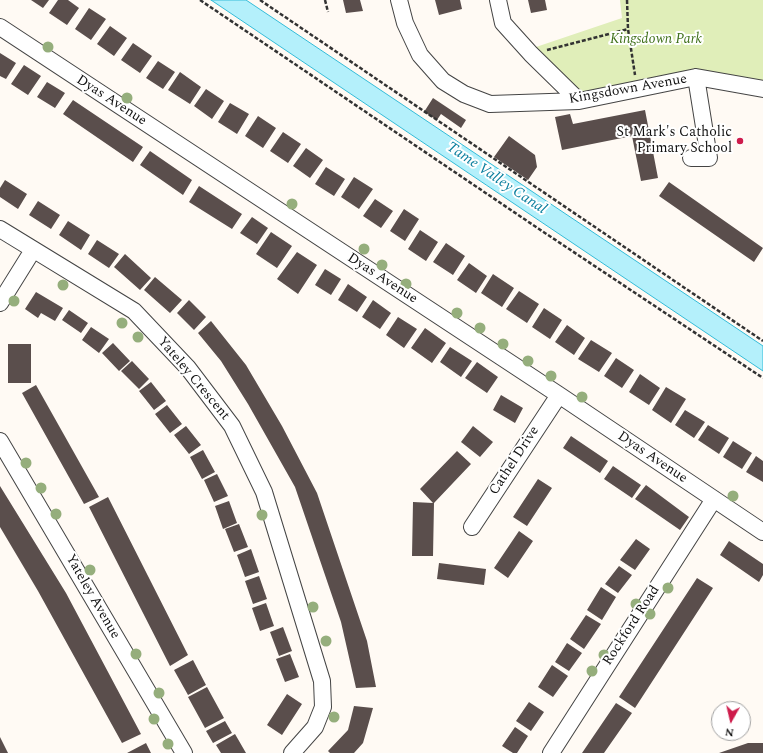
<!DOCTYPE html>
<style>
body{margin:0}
#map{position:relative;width:763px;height:753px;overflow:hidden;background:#fffaf4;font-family:Spectral,serif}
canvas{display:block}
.north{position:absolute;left:711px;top:701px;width:40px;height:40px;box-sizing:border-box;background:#fff;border:1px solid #a0a0a0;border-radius:50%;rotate:188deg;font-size:11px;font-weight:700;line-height:16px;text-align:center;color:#111}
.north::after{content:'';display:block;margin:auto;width:14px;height:18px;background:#ce1b4b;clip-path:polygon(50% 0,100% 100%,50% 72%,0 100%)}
</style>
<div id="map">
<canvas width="763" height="753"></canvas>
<div class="north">N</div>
</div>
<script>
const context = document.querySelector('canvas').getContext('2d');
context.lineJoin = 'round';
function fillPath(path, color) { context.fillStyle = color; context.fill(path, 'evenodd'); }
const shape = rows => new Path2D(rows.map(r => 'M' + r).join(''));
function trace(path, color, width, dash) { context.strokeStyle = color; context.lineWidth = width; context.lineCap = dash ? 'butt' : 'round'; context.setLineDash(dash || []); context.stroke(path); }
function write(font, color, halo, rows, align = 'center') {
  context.font = font + ' Spectral,serif'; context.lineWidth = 4; context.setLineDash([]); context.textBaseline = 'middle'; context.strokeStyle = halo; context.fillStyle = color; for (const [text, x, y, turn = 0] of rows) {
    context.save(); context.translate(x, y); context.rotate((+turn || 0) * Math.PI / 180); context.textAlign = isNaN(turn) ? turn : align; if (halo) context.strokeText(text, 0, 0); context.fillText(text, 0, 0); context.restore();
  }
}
fillPath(shape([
 [620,0,763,0,763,84,696,72,579,95,536,47,622,18]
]), '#e0eeb9');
const water = shape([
 [211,0,246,0,763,346,763,371,211,0]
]);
fillPath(water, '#b4f0fb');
trace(water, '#34bcd9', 1);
fillPath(shape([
 [31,0,49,0,43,8],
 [58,0,68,0,79,8,67,25,49,13],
 [343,0,360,0,363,11,346,13],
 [435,0,460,0,462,9,439,15],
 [528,0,545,0,547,10,531,13],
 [89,8,106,19,91,40,75,29],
 [110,26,127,38,114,56,97,44],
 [133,43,152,56,140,73,121,60],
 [0,53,16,63,6,79,0,76],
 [158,61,175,72,163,89,146,78],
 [24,65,41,76,28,95,11,84],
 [180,72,201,87,190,104,168,90],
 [47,82,65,93,55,108,37,97],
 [206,89,224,101,212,119,194,106],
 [433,98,466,120,461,128,441,114,437,120,424,112],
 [73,100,143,147,133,162,63,114],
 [230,103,249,114,237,134,218,122],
 [645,110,658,178,641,181,632,136,562,150,555,117,570,114,573,124],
 [258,116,276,128,263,148,245,136],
 [283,132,301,144,288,163,270,151],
 [509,136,535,155,537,167,528,180,494,157],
 [306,148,323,160,310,178,293,166],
 [150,151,192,180,183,195,140,165],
 [326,167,345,179,334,196,315,184],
 [354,177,373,189,359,209,341,197],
 [5,180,27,194,18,209,0,197,0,188],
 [669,182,763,248,754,262,659,196],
 [199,186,242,214,232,229,189,202],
 [375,199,393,211,381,228,363,216],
 [38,201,60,215,51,229,29,215],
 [404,209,419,219,405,241,390,231],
 [252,217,268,228,257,244,240,233],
 [68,221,90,235,81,250,59,235],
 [420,230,438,242,426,261,408,249],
 [271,232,292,246,277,268,256,254],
 [97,240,119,254,109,268,88,254],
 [446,243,465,256,453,275,433,262],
 [297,252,317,265,298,294,277,279],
 [125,254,151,278,140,290,114,267],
 [469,263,487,276,476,293,457,280],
 [325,269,341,279,331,295,315,285],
 [493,274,514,288,502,307,481,293],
 [155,277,182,300,170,313,144,290],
 [348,284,367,297,357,312,338,300],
 [519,291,539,304,527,323,506,309],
 [36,292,63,308,55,321,41,313,38,318,25,309],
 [189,300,206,317,194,330,177,313],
 [373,300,391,313,380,329,362,317],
 [544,308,562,320,550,339,532,327],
 [69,310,88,323,81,333,62,320],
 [398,317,417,329,404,348,386,335],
 [211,321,246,365,282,426,317,493,367,641,376,687,356,688,341,622,295,487,248,404,221,361,198,333],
 [567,325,585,338,574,355,555,342],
 [91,327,109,339,99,353,82,340],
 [425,328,446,343,432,363,411,348],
 [591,340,612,353,599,372,578,359],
 [113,343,130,361,119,371,102,353],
 [8,344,31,344,31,383,8,383],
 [450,347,472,361,461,377,440,362],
 [616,358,634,370,622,388,604,376],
 [132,361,149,379,139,389,121,371],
 [477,362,498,377,487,393,465,378],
 [640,374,660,388,649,405,629,392],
 [151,382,166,401,154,410,139,391],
 [36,385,99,497,84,504,22,393],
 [666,387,686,399,671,423,652,410],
 [501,395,523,408,515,423,493,410],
 [167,405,182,424,170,433,155,414],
 [685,410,705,422,694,438,675,425],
 [708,425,729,438,719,454,698,440],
 [186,426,201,445,189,454,174,435],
 [473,426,493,442,480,457,461,442],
 [571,436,608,461,600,473,563,448],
 [733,441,752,453,742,469,723,457],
 [203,450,215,472,202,479,190,457],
 [457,451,471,464,434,503,433,556,412,556,413,502,433,503,420,489],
 [756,456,763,461,763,482,746,472],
 [613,466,641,485,632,498,604,479],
 [217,474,228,496,214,502,204,480],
 [538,479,552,488,527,526,513,517],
 [646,485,689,517,680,530,635,499],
 [0,486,66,593,141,734,122,743,38,591,0,527],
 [108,497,188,655,170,666,89,507],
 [229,501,237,523,223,529,215,506],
 [239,524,248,547,234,552,225,529],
 [519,531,533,541,508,578,494,568],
 [636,539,650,549,635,570,620,560],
 [729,541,763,564,763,575,759,582,720,555],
 [251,549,259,572,245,577,237,555],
 [439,563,486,569,484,585,437,579],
 [619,566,632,575,618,593,605,584],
 [259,576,267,599,253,604,245,581],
 [697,578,713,588,635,708,619,697],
 [601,587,616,597,602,620,587,610],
 [266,603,274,626,260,631,252,608],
 [586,615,601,624,584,649,570,639],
 [283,627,292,651,279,656,270,632],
 [567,643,582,653,569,671,555,662],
 [290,654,299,677,285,682,276,659],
 [193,660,206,685,188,695,174,670],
 [552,665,568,676,553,697,538,687],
 [207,687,224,718,205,728,188,697],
 [287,694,302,704,282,735,267,725],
 [529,702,544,712,531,731,516,721],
 [616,703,632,713,604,753,582,753],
 [354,706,373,708,363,743,354,753,330,753,328,751,348,730],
 [225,721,232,733,213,743,206,731],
 [515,727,528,736,517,753,513,753,502,746],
 [235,734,246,753,221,753,216,745],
 [0,737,8,753,0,753],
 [146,743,151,753,127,753],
 [748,743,763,743,763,753,719,753]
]), '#5a4e4c');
const street = shape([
 [399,0,405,23,420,55,443,81,464,94,490,104,579,101,696,77,763,89],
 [498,0,503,23,531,54,579,101],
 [0,27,559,395,763,532],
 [691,158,709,158,696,77],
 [0,229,134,311,188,368,232,426,264,492,322,681,323,707,315,727,292,753],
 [0,303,33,250],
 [0,441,184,753],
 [472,527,559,395],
 [551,753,714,499]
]);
trace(street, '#444', 18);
trace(shape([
 [200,0,539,229,763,378],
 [260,0,763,341],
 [325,0,328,12],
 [627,0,628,29,635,75],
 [547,50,628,29]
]), '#333', 2.5, [4, 2]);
trace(street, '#fff', 16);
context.fillStyle = '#95ae7c';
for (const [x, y] of [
 [48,47],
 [127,98],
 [292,204],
 [364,249],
 [382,265],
 [406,284],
 [63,285],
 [14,301],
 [457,313],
 [122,323],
 [480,328],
 [138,337],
 [503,344],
 [528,361],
 [551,376],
 [582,397],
 [26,463],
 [41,488],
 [733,496],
 [56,514],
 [262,515],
 [90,570],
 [668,588],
 [636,604],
 [313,607],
 [650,614],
 [326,641],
 [136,654],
 [604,655],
 [592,671],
 [159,693],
 [334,717],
 [154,719],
 [168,744]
]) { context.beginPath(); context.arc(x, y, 5.5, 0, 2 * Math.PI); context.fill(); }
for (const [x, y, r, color] of [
 [740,141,4,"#ce1b4b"]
]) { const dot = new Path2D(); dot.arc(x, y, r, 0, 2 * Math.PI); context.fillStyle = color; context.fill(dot); trace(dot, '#fff', 1.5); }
write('italic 14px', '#3f701a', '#fff', [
 ["Kingsdown Park",656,40]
]);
write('14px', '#111', '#fff', [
 ["Kingsdown Avenue",628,90,-10],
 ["Dyas Avenue",111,101,33],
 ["Dyas Avenue",382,279,33],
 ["Yateley Crescent",193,379,50],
 ["Dyas Avenue",652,458,34],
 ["Cathel Drive",515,461,-57],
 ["Yateley Avenue",92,597,60],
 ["Rockford Road",632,626,-57]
]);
write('14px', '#111', '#fff', [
 ["St Mark's Catholic",732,133],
 ["Primary School",732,149]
], 'right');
write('italic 15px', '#0d809f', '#fff', [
 ["Tame Valley Canal",496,179,34]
]);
</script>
